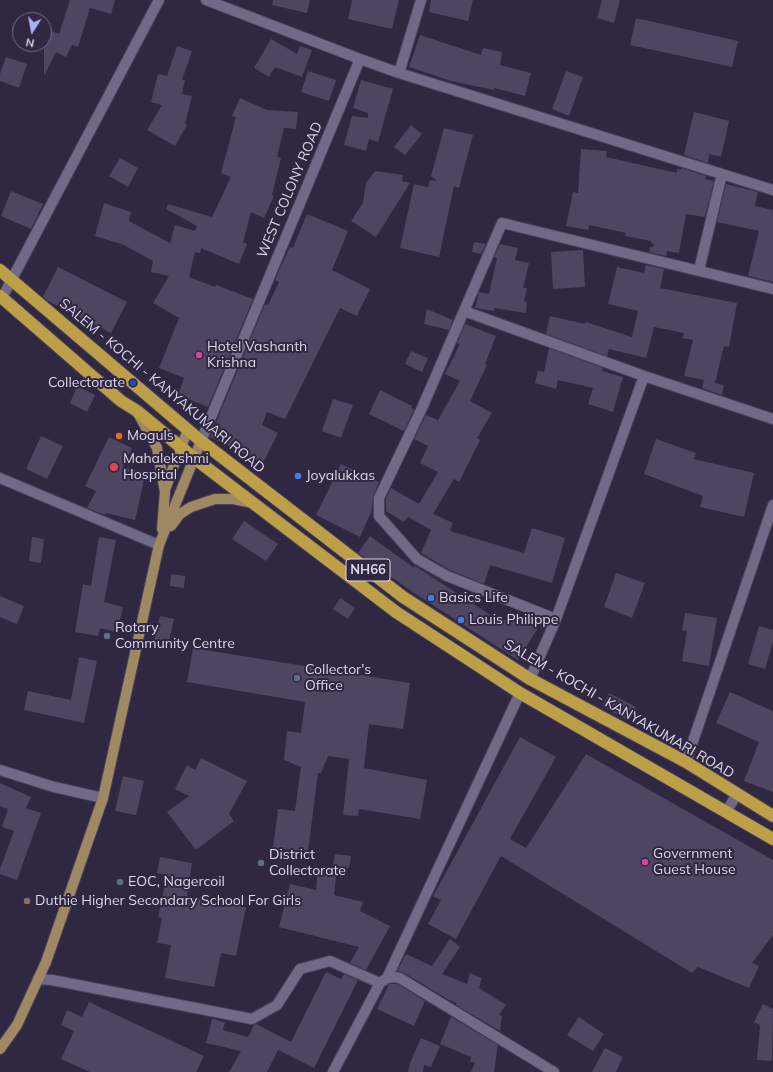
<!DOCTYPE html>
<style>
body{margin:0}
#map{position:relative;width:773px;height:1072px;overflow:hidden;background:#302742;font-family:Mulish,sans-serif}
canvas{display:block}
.north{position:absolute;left:12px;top:12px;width:40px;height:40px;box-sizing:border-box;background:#302742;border:1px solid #756d85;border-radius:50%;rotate:191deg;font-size:11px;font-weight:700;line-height:16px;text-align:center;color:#dcd7e9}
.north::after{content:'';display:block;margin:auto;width:14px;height:18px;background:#aab0fb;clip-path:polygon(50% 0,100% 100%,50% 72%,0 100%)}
</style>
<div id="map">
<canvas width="773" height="1072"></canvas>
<div class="north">N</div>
</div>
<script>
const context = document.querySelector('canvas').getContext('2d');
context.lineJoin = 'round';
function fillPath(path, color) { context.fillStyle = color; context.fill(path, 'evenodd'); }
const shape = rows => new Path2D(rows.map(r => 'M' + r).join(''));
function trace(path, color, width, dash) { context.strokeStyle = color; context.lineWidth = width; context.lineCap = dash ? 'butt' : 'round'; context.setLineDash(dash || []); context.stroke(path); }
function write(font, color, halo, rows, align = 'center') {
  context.font = font + ' Mulish,sans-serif'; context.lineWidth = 4; context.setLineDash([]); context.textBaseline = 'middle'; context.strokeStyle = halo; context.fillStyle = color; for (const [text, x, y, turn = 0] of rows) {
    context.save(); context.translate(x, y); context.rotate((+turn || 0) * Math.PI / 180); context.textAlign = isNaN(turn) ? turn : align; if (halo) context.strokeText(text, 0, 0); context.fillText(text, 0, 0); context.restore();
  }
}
fillPath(shape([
 [70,0,115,0,111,14,90,8,78,47,72,45,66,57,56,52,44,76,44,28,59,34],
 [273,0,310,0,307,13,272,5],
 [352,0,399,0,392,29,348,19],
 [431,0,473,0,468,21,429,12],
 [602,0,620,0,614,23,597,18],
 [636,18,738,41,732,67,630,45],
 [420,35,481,55,483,48,502,52,500,65,531,73,525,96,494,88,494,90,451,81,409,67],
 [271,39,297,54,300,46,312,50,302,77,275,67,269,77,254,68],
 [177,46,192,51,182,80,185,80,182,94,192,96,185,124,187,125,175,146,147,130,162,105,151,102,158,74,167,76],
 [6,57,27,64,19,88,0,81,0,74],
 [308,71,336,80,329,101,301,92],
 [566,71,583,77,569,116,552,109],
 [361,80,393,89,378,142,369,139,366,151,344,145,352,116,368,118,368,113,353,108],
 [240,98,267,110,298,112,296,129,284,128,277,157,281,158,272,195,274,196,264,218,251,212,243,242,247,244,239,264,201,248,200,253,195,252,189,277,215,287,216,285,253,299,208,407,178,395,184,378,159,368,179,318,153,303,169,276,151,272,153,261,124,245,95,236,104,203,131,212,129,221,170,243,175,225,195,231,197,226,166,209,168,204,212,217,231,177,221,173,236,117,232,116],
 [694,112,729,121,721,157,709,154,708,163,684,155],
 [411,125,422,134,405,155,394,147],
 [444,128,473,135,459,188,454,186,439,257,400,248,414,184,428,187,430,180,437,181,431,176],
 [581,149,607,151,606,157,677,173,677,169,681,170,681,168,706,176,705,179,714,181,705,217,686,214,679,253,667,251,666,256,649,252,650,247,653,247,654,244,651,243,651,241,625,236,626,233,589,225,588,230,566,226,573,192,578,193],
 [120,158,138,168,128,187,109,176],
 [375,171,403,175,402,181,410,183,376,237,351,221,363,203,366,183],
 [726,184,758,192,755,206,773,210,773,282,748,276,759,231,717,222],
 [11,191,43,204,31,229,1,216],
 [307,214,348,231,332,270,370,289,357,316,340,308,285,419,267,412,262,425,278,433,263,463,210,437,265,304,268,305,279,282,275,280,282,264,290,247,293,248],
 [474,242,486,244,481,254,472,252],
 [500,244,518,248,515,260,529,263,523,288,527,288,524,301,527,302,526,313,494,308,494,311,475,308,479,292,489,294,497,258,494,257],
 [583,250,585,287,553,289,551,252],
 [646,265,664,269,660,288,737,303,729,347,724,346,715,383,724,385,722,395,702,388,704,380,684,376,693,340,683,338,684,333,654,327,646,358,609,349,607,356,546,334,550,316,585,324,586,322,632,337,638,311,608,304,617,267,644,273],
 [58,267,127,302,111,333,48,301,43,297],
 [427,309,453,320,449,330,424,324],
 [465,324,496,336,485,364,487,365,470,401,492,413,477,438,480,440,459,482,454,479,433,514,453,523,450,531,524,553,532,528,565,538,552,583,490,565,484,584,450,570,421,553,431,530,408,517,404,522,386,511,386,499,391,488,419,504,438,472,420,463,428,446,414,439,426,415,438,420,460,381,445,374,460,344,457,343],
 [549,348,603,368,602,371,623,377,613,412,588,404,593,388,558,380,556,389,535,383,538,370,544,372],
 [411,351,428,358,422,372,405,364],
 [77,386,95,395,87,412,70,403],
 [380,390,412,406,411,408,414,409,404,431,369,414],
 [333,399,353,405,341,438,322,431],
 [41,436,63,446,47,479,26,469],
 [109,437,132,448,123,467,146,472,135,520,106,513,105,515,87,508,96,491,85,486],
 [656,439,696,453,694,459,754,473,744,517,700,507,703,496,644,474],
 [341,464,379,482,373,496,372,510,360,537,316,515],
 [244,521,278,544,266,561,232,539],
 [370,536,414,568,415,566,503,623,510,611,538,628,518,660,411,591,358,553],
 [32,537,44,539,41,563,29,561],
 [99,537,116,540,104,602,123,607,117,632,100,628,98,636,75,632,83,584,91,586],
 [616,573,645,583,632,618,604,607],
 [171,574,185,576,184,588,170,586],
 [0,596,24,606,17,624,0,617],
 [340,598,355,608,348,619,333,609],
 [685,613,717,618,709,666,682,661,687,631,682,630],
 [160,616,174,619,167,650,153,647],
 [759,626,773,630,773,642,765,669,748,664],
 [193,648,410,683,403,729,369,724,364,768,427,780,420,819,359,809,358,816,343,815,349,759,328,756,321,773,318,773,308,852,273,848,278,809,295,811,301,767,284,760,287,731,301,733,305,702,187,682],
 [79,657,97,661,84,723,24,710,28,691,71,700],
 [730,692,773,711,773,792,744,781,759,742,716,723],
 [609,693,636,707,628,721,602,706],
 [520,737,556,757,510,839,526,848,586,754,773,860,773,935,752,963,759,966,749,988,698,967,692,973,501,856,456,939,428,924,441,900,433,896],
 [201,758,247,781,229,814,234,821,196,850,167,812,189,796,175,789,187,765,195,770],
 [123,776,144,781,136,815,115,811],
 [0,783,31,797,26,808,41,813,17,880,0,874,0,869,14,831,2,827,8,809,0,806],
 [335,854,351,856,349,868,333,866],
 [160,857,192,863,187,896,246,907,236,956,221,953,214,987,165,978,171,945,157,943,162,918,158,917,167,875,157,873],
 [318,867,337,868,334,895,363,902,360,911,390,926,366,970,350,963,359,947,279,927,290,884,316,890],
 [450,939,460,947,442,974,467,984,470,973,482,978,479,988,506,1005,499,1015,502,1016,500,1031,456,1005,457,1003,449,1000,403,972,397,971,406,954,432,966],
 [326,972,341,979,344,974,358,980,314,1068,278,1050,267,1072,229,1072,241,1051,206,1043,212,1019,225,1022,223,1030,248,1037,254,1025,256,1024,291,1042],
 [389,984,398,984,425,1001,414,1026,377,1009],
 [89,1002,204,1056,196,1072,90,1072,61,1059,74,1031,61,1025,67,1010,82,1017],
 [763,1004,773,1009,772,1061,757,1060,760,1025,754,1022],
 [451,1017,498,1045,494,1072,471,1072,475,1062,470,1062,471,1057,440,1044],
 [579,1017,604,1034,593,1051,567,1035],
 [421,1038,440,1046,431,1067,424,1065,423,1072,408,1072,410,1063],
 [605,1048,623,1057,616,1072,592,1072]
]), '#4d4562');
const minor = shape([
 [206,0,360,59],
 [399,73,773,190],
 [699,270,722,174],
 [2,298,159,0],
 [464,311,644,376,773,419],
 [201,441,360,59,399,73,421,0],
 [0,478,159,545],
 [556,619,644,376],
 [530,679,556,619,447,576,417,559,379,516,379,498,422,408,502,223,773,289],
 [686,762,773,505],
 [0,770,54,787,103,798],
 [726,812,737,794],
 [387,978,520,693],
 [38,979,52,980,252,1019,277,1005,300,969,330,961,380,983],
 [333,1072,380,983,387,978,394,977,400,978,408,983,554,1072]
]);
const major = shape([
 [139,415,157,448,165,492,162,529],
 [165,490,174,465,188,430],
 [171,526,180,514,191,507,215,499,233,499,253,503],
 [0,1049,17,1025,46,962,103,798,159,545,201,441]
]);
const highway = shape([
 [0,270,201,441,403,597,530,679,686,762,773,816],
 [0,296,121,401,137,411,194,458,396,612,520,693,773,839]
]);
trace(minor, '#4b435a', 12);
trace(major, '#4b435a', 12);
trace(highway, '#4b435a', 14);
trace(minor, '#716988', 10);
trace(major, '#9f8962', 10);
trace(highway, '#bd9f48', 12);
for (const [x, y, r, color] of [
 [199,355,4,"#d1479c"],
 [133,383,4,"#1a4fb4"],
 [119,436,4,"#e8710a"],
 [114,467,5,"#e0444e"],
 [298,476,4,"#3f7fe0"],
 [431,598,4,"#3f7fe0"],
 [461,620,4,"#3f7fe0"],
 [107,636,4,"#5c6f8a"],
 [297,678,4,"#5c6f8a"],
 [645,862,4,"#d1479c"],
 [261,863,4,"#5c6f8a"],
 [120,882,4,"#5c6f8a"],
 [27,901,4,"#8d6e63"]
]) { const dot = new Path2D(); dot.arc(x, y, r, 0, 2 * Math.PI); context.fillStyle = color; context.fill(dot); trace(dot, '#302742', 1.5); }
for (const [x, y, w] of [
 [368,570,44]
]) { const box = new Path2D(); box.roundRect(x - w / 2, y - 11, w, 22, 3); context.fillStyle = '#302742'; context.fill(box); trace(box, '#dcd7e9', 1); }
write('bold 13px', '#dcd7e9', null, [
 ["NH66",368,570]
]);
write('14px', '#dcd7e9', '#302742', [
 ["WEST COLONY ROAD",290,190,-67],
 ["SALEM - KOCHI - KANYAKUMARI ROAD",162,386,40],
 ["SALEM - KOCHI - KANYAKUMARI ROAD",619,709,30]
]);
write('14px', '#dcd7e9', '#302742', [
 ["Hotel Vashanth",207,347],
 ["Krishna",207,363],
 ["Collectorate",125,383,"right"],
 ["Moguls",127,436],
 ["Mahalekshmi",123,459],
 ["Hospital",123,475],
 ["Joyalukkas",306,476],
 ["Basics Life",439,598],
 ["Louis Philippe",469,620],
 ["Rotary",115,628],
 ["Community Centre",115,644],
 ["Collector's",305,670],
 ["Office",305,686],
 ["Government",653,854],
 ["Guest House",653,870],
 ["District",269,855],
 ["Collectorate",269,871],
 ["EOC, Nagercoil",128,882],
 ["Duthie Higher Secondary School For Girls",35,901]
], 'left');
</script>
